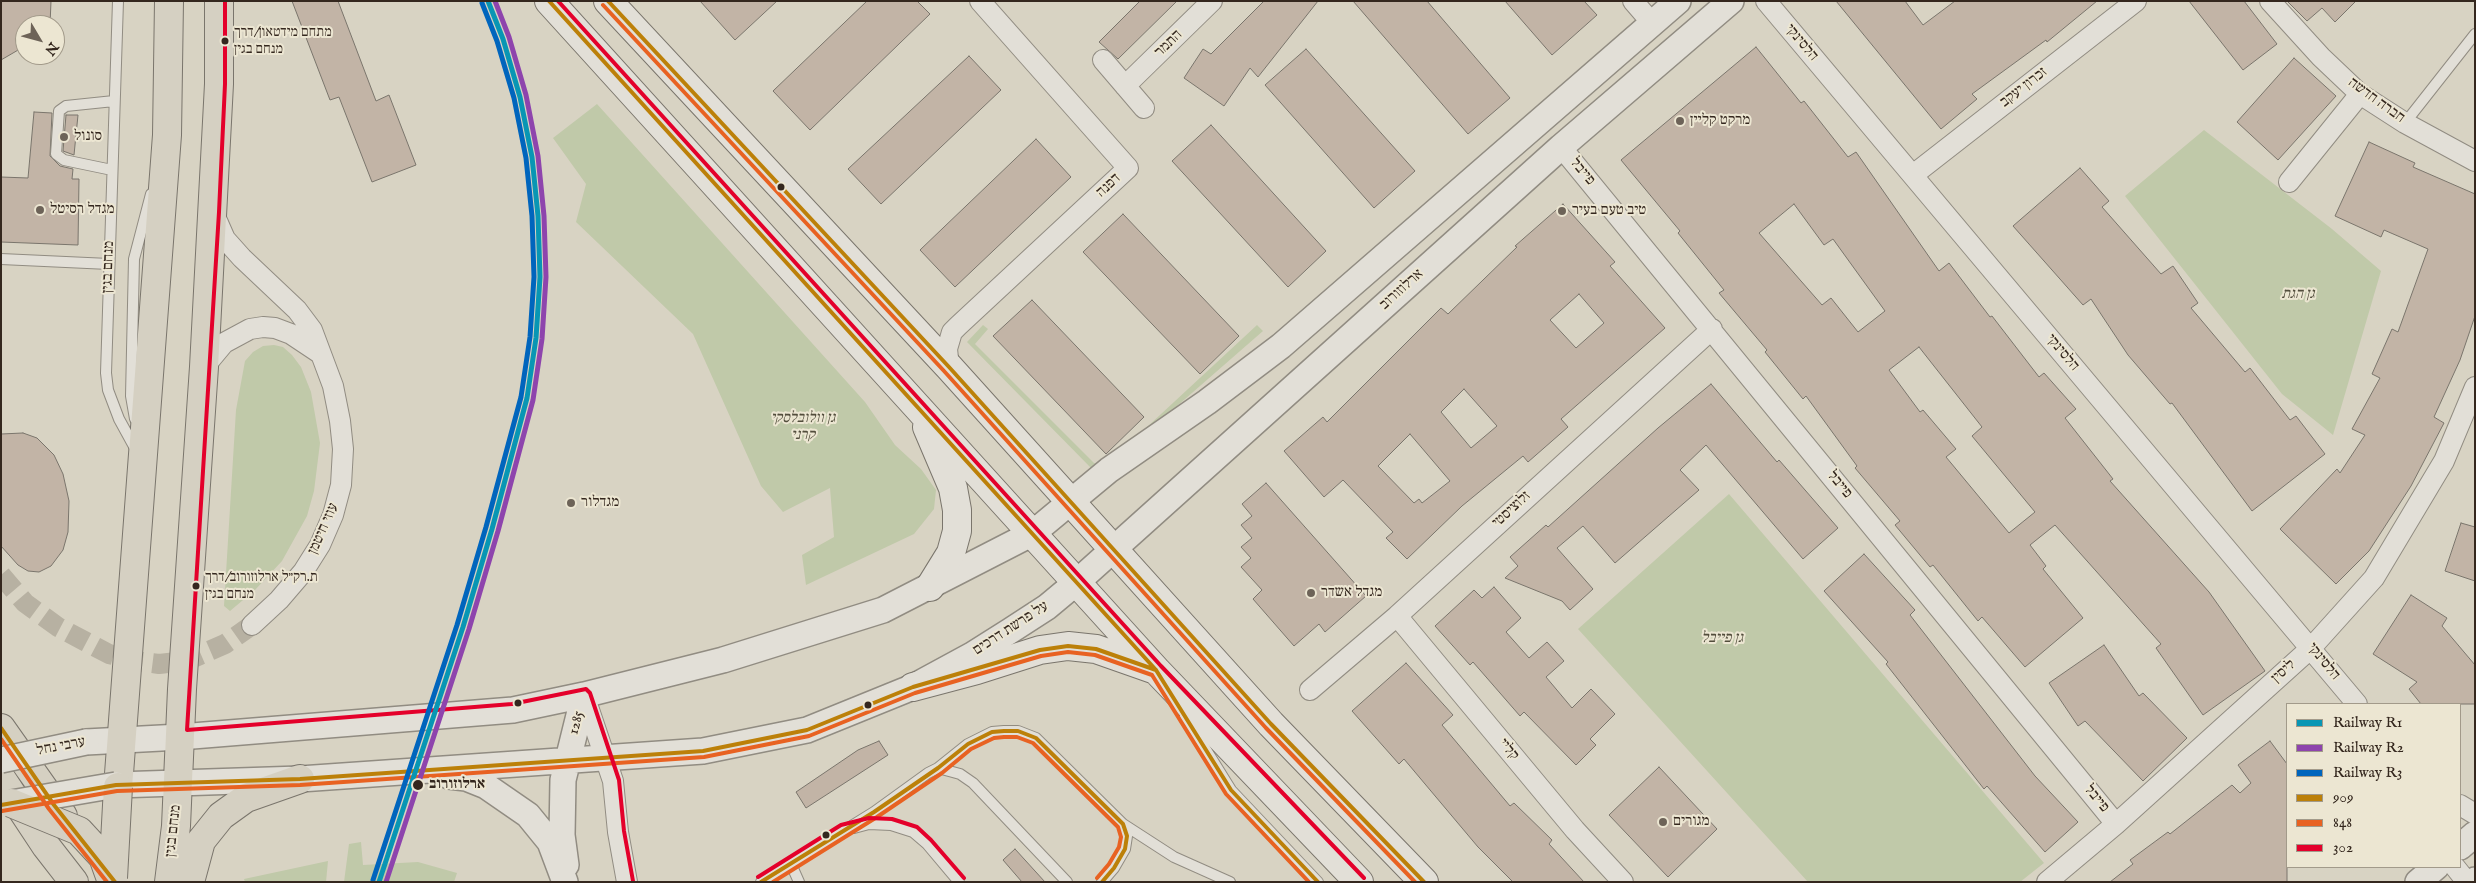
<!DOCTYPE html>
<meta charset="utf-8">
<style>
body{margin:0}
#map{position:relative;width:2476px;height:883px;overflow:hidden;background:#d8d3c3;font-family:"IM FELL English",serif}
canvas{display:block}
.frame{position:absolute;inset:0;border:2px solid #34271e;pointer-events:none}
.legend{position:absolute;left:2286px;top:703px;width:175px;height:165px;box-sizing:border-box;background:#ece6d2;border:1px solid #a29a8a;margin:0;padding:6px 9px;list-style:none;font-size:15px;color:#34271e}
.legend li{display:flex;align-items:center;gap:10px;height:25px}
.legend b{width:25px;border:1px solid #a29a8a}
.north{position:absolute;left:15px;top:15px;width:50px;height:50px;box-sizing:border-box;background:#ece6d2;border:1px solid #a29a8a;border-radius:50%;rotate:127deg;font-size:14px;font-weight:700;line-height:20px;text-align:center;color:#34271e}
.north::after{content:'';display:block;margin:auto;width:18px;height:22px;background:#6d6358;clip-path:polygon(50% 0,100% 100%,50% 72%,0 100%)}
</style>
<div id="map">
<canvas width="2476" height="883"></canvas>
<div class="frame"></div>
<ul class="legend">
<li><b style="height:6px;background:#0896b4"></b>Railway R1</li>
<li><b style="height:6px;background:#8e44ad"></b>Railway R2</li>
<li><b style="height:6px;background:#0065bd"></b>Railway R3</li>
<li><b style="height:6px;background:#bc8009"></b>909</li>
<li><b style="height:6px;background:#e86222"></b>848</li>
<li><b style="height:6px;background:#e4002b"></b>302</li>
</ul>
<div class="north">N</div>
</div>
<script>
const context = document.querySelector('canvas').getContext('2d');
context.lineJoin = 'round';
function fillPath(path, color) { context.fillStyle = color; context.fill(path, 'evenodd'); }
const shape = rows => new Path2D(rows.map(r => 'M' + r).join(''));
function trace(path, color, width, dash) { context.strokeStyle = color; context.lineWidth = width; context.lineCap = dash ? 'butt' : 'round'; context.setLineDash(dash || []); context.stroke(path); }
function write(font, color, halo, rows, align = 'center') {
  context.font = font + ' "IM FELL English","Frank Ruhl Libre",serif'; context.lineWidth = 4; context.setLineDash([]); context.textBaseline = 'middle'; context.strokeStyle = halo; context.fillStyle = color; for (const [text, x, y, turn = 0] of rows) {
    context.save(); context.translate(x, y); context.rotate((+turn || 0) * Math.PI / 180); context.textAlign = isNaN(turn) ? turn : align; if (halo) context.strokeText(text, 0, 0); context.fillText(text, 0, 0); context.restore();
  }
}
fillPath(shape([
 [597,104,865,402,895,445,921,469,936,490,934,509,914,534,806,585,802,555,834,537,830,488,783,512,761,486,693,334,576,222,586,184,553,138],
 [2204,130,2332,229,2381,271,2333,435,2282,394,2125,196],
 [983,325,988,329,975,344,1094,463,1105,466,1257,325,1263,331,1106,468,1092,469,967,342],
 [274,345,283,347,292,355,301,367,311,392,320,443,314,491,307,516,282,561,255,590,230,611,224,606,236,410,245,361,253,352,263,346],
 [1729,494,2044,863,2020,882,1808,882,1578,629],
 [361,842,363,865,418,862,457,873,454,882,344,882,349,844],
 [328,861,326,882,245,882,244,879]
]), '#c0c9a9');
const building = shape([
 [1,1,51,1,50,25,25,25,25,46,1,60,1,1],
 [292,1,338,1,376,101,389,95,416,165,372,182,339,97,330,100,292,1],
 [700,1,777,1,735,40,700,1],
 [867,1,917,1,930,14,810,130,773,91,867,1],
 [1140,1,1177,1,1118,59,1099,42,1140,1],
 [1264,1,1318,1,1258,77,1250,68,1224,106,1184,78,1203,49,1211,54,1264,1],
 [1353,1,1427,1,1510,98,1468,134,1353,1],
 [1505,1,1584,1,1597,15,1552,55,1505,1],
 [1836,1,1905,1,1923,25,1955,1,2097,1,2047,42,2046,40,1972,94,1977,99,1941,129,1836,1],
 [2189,1,2244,1,2277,44,2243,70,2189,1],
 [2287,1,2356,1,2335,22,2322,8,2307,21,2287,1],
 [1756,47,1801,103,1804,101,1848,157,1856,152,1939,271,1949,263,1990,317,1992,316,2039,377,2044,373,2076,409,2065,418,2113,479,2110,481,2209,592,2265,671,2203,715,2156,648,2161,644,2055,525,2030,545,2046,566,2043,569,2083,618,2025,667,1982,617,1978,621,1933,565,1930,567,1895,525,1900,521,1855,468,1857,466,1806,396,1803,399,1765,352,1767,350,1719,293,1724,290,1678,233,1680,231,1621,160,1756,47],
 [1794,204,1824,245,1833,239,1885,311,1858,332,1831,298,1822,305,1759,233,1794,204],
 [1919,347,1982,427,1972,436,2035,512,2009,533,1946,457,1956,449,1923,410,1920,412,1889,370,1919,347],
 [1306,49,1415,171,1374,208,1265,85,1306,49],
 [969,56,1001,90,881,204,848,169,969,56],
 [2294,58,2336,96,2278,160,2237,122,2294,58],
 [34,112,52,113,50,156,60,166,73,169,72,179,79,179,78,245,1,242,1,177,28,178,34,112],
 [66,115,78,115,74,155,63,151,66,115],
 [1211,125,1326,251,1288,287,1172,161,1211,125],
 [1036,139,1071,177,955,287,920,250,1036,139],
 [2369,142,2415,163,2413,167,2475,194,2475,316,2460,360,2434,417,2444,423,2411,486,2369,551,2336,584,2280,529,2337,469,2340,473,2365,435,2352,429,2380,378,2372,374,2392,329,2398,332,2428,249,2384,230,2381,237,2335,216,2369,142],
 [2080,168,2109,201,2102,207,2161,274,2173,266,2198,303,2191,308,2245,372,2250,368,2290,420,2296,416,2325,454,2252,511,2172,403,2170,404,2128,355,2091,299,2083,305,2013,226,2080,168],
 [1563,204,1615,262,1610,266,1665,328,1561,419,1568,427,1528,462,1523,456,1462,506,1407,559,1386,538,1393,532,1343,480,1324,497,1284,451,1323,417,1327,422,1441,308,1448,314,1517,247,1515,246,1563,204],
 [1579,294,1604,323,1576,348,1550,320,1579,294],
 [1464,389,1497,426,1471,448,1441,412,1464,389],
 [1410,434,1450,481,1422,503,1419,499,1414,503,1378,466,1410,434],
 [1123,214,1239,336,1200,374,1083,252,1123,214],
 [1032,300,1144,417,1106,454,993,336,1032,300],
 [1711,384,1777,462,1779,460,1838,528,1803,559,1706,445,1680,470,1699,490,1615,563,1583,526,1557,548,1593,589,1570,610,1562,601,1505,578,1518,566,1510,557,1546,525,1548,527,1658,428,1711,384],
 [23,433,37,438,54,455,63,474,69,501,68,532,63,550,51,566,39,572,28,571,18,565,1,546,1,434,23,433],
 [1266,483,1366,596,1325,632,1319,624,1294,646,1253,599,1262,590,1241,567,1251,558,1241,547,1252,538,1241,525,1252,516,1242,504,1266,483],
 [2461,523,2475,527,2475,581,2445,571,2461,523],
 [1864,554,1915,610,1910,615,2035,776,2078,822,2045,852,1987,786,1984,789,1886,664,1888,662,1824,591,1864,554],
 [1494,587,1521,618,1506,632,1529,658,1547,642,1564,661,1546,677,1572,708,1591,689,1615,714,1590,739,1596,745,1576,765,1524,712,1520,716,1473,662,1470,665,1435,626,1474,590,1482,598,1494,587],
 [2411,595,2447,618,2442,626,2475,665,2475,704,2421,704,2409,689,2417,682,2373,654,2411,595],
 [2104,645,2139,696,2143,693,2187,738,2143,781,2085,721,2078,726,2049,683,2104,645],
 [1406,663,1453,715,1442,725,1510,806,1514,803,1552,840,1549,844,1584,882,1513,882,1478,847,1404,759,1399,764,1352,711,1406,663],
 [879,741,888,755,806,808,796,792,858,750,879,741],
 [2270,741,2287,764,2287,882,2110,882,2133,864,2130,860,2168,832,2170,834,2232,785,2240,793,2251,783,2238,765,2270,741],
 [1659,767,1717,829,1668,877,1609,815,1659,767],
 [1015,849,1045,882,1022,882,1003,860,1015,849]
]);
fillPath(building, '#c2b4a6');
trace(building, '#7a756c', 1);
trace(shape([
 [1,575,25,603,58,627,109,654,135,661,159,664,186,661,225,644,252,625]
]), '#b7b1a2', 20, [20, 10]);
const service = shape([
 [118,1,106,373,108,390,119,419,136,450],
 [2405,123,2475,34],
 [112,170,64,160,56,154,59,111,66,106,114,101],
 [1,259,109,264],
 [135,419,131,396,134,259,151,194],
 [1185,716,1231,790,1318,882],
 [938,768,960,774,973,783,1067,882],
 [854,828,869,824,891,825,913,832,927,844,959,882],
 [791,864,799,882],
 [761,882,874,812,928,773,938,768,968,744,992,732,1004,731,1018,731,1036,738,1123,824,1174,857,1230,882],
 [1102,882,1114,868,1125,849,1127,836,1123,824]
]);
const minor = shape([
 [1633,1,1652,23],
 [1766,1,2357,704],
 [2270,1,2321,57,2360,94,2405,123,2475,161],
 [1103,60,1144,108],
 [1125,86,1212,1],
 [1561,147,2116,824],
 [1913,175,2136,1],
 [2289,182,2360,94],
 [214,214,225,239,242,258,297,310,312,330,333,386,340,421,343,449,341,485,333,515,320,545,303,572,279,600,252,625],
 [204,367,224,343,250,329,263,327,275,328,291,334,321,354],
 [949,367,947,349,952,332,958,326,1128,168,980,1],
 [1397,616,1575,830,1623,882],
 [1310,690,1397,616,1712,329],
 [584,695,613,781,618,832,627,882],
 [2460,805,2475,814],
 [2455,867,2467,882],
 [2047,882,2116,824,2311,648,2374,578,2444,461,2475,387]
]);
const tertiary = shape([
 [86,742,180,737,513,710,584,695,723,660,883,610,1033,533,1109,470,1207,402,1281,346,1678,1],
 [449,776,466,778,486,786,528,815,550,842,565,882],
 [116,785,300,779,703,751,807,730,913,687,972,655,1010,631,1047,607,1077,582,1561,147,1731,1],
 [2460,847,2475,834],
 [566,865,562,835,563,780,584,695],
 [2418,882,2436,867],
 [2472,882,2475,880]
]);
const secondary = shape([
 [549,1,1156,670,1359,882],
 [608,1,949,367,1271,724,1424,882],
 [927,427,953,488,957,510,957,531,951,553,930,587],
 [913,687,977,670,1040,650,1068,646,1096,649,1153,669]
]);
const primary = shape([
 [118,787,167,135,169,1],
 [169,882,176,826,182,689,204,367,219,84,219,1],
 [190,882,201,841,221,816,246,798,300,779]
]);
const motorway = shape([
 [1,728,63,816],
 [1,778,46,846,74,882]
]);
trace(service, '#918c82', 12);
trace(minor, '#918c82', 22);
trace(tertiary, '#918c82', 28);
trace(secondary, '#7a756c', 30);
trace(primary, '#7a756c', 30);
trace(motorway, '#7a756c', 30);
trace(service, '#e2dfd7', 10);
trace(minor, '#e2dfd7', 20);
trace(tertiary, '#e2dfd7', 25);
trace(secondary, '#e2dfd7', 28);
trace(primary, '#d5d0c2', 28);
trace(motorway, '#d5d0c2', 28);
const tertiaryBridge = shape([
 [1,760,86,742],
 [11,803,116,785]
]);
const primaryBridge = shape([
 [11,803,79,831,103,857,112,882],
 [113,878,118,787]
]);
trace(tertiaryBridge, '#918c82', 28, []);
trace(primaryBridge, '#7a756c', 30, []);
trace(tertiaryBridge, '#e2dfd7', 25);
trace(primaryBridge, '#d5d0c2', 28);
trace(shape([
 [549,1,1156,670],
 [608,1,949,367,1271,724,1424,882],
 [1,728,54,805,115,882],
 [1,805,116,785,300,779,703,751,807,730,913,687,1040,650,1068,646,1096,649,1156,670,1231,790,1318,882],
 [761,882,874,812,938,768,968,744,992,732,1004,731,1018,731,1036,738,1123,824,1127,836,1125,849,1114,868,1102,882]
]), '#bc8009', 4);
trace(shape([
 [603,5,944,371,1266,728,1415,882],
 [1,739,49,809,107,882],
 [2,811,117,791,300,785,704,757,809,736,915,693,1041,656,1068,652,1095,655,1152,675,1226,794,1309,882],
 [773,882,877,817,942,773,971,749,994,738,1004,737,1017,737,1033,743,1118,827,1121,837,1119,847,1109,864,1097,878]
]), '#e86222', 4);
trace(shape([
 [225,1,225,84,219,212,187,730,512,704,586,689,590,693,619,780,624,831,633,881],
 [558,1,1161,666,1364,878],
 [758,877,841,825,869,818,892,819,917,827,931,840,964,878]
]), '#e4002b', 4);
trace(shape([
 [379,882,463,627,492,529,527,398,536,338,540,277,538,216,532,157,520,97,503,39,488,1]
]), '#0896b4', 5);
trace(shape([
 [386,882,469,629,498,531,533,400,542,339,546,277,544,216,538,156,526,95,509,37,495,1]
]), '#8e44ad', 5);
trace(shape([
 [373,880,457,625,486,527,521,397,530,337,534,277,532,216,526,158,514,98,497,41,482,3]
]), '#0065bd', 5);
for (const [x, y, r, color] of [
 [225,41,4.5,"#34271e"],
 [1680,121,5,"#6d6358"],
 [64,137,5,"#6d6358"],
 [781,187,4.5,"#34271e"],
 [40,210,5,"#6d6358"],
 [1562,211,5,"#6d6358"],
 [571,503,5,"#6d6358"],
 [196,586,4.5,"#34271e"],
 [1311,593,5,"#6d6358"],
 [518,703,4.5,"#34271e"],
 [868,705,4.5,"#34271e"],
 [418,785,6,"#34271e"],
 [1663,822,5,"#6d6358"],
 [826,835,4.5,"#34271e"]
]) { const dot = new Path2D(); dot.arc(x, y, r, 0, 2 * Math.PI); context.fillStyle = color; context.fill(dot); trace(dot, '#ece6d2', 2); }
write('14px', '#34271e', '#ece6d2', [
 ["מתחם מידטאון/דרך",234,33],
 ["מנחם בגין",234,50],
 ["ת.רק״ל ארלוזורוב/דרך",205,578],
 ["מנחם בגין",205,595]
], 'left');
write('15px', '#34271e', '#ece6d2', [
 ["הלסינקי",1801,43,50],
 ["התמר",1169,44,-44],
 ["זכרון יעקב",2024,88,-38],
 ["חברה חדשה",2376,101,36],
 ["פייבל",1582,172,50],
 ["דפנה",1109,186,-43],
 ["מנחם בגין",109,267,-88],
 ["ארלוזורוב",1402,290,-42],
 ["הלסינקי",2062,353,50],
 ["פייבל",1839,485,51],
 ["זלוציסטי",1512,510,-43],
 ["עוזי חיטמן",324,529,-66],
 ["על פרשת דרכים",1011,629,-33],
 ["הלסינקי",2323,662,51],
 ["ליסין",2284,672,-42],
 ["1285",577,723,-76],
 ["ערבי נחל",61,747,-11],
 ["קליי",1508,750,50],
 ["פייבל",2096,799,51],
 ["מנחם בגין",174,831,-84]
]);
write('15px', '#34271e', '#ece6d2', [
 ["מרקט קליין",1690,121],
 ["סונול",74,137],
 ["מגדל רסיטל",50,210],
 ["טיב טעם בעיר",1572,211],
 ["מגדלור",581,503],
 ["מגדל אשדר",1321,593],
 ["מגורים",1673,822]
], 'left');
write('italic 15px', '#524d3c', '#ece6d2', [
 ["גן הגת",2298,295],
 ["גן וולובלסקי",803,419],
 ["קרני",803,436],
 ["גן פייבל",1722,639]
]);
write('bold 15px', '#34271e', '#ece6d2', [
 ["ארלוזורוב",429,785]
], 'left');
</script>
